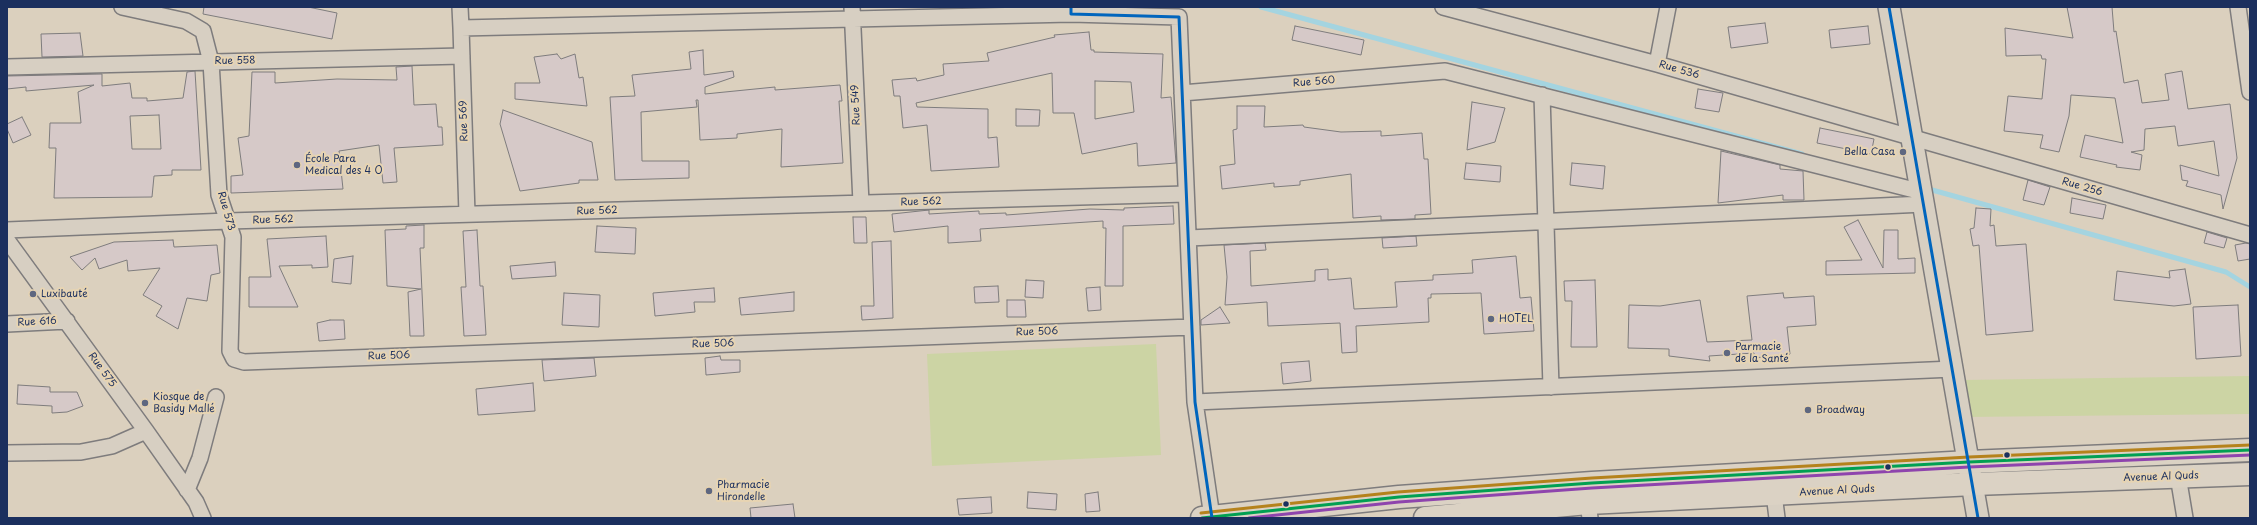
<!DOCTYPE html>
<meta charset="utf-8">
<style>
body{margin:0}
#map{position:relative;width:2257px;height:525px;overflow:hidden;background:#dbd0be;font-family:"Playpen Sans",sans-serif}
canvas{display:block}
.frame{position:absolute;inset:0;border:8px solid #1b2f5e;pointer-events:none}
</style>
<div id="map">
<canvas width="2257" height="525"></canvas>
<div class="frame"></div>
</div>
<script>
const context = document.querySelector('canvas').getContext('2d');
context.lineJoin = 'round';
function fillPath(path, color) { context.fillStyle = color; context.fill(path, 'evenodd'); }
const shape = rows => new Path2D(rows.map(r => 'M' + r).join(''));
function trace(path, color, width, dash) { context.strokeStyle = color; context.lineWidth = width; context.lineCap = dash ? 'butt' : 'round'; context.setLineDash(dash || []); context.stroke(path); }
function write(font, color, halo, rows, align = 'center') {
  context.font = font + ' "Playpen Sans",sans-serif'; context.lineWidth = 4; context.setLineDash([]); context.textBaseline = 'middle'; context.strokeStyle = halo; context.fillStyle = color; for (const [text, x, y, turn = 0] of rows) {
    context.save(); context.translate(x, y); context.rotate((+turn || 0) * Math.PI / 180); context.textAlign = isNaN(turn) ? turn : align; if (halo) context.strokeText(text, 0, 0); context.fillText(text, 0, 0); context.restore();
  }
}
fillPath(shape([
 [1156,344,1161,455,932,466,927,354],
 [2250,376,2250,414,1965,417,1962,380]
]), '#ccd4a4');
trace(shape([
 [1261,7,1802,154],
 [1925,188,2226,272,2250,287]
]), '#a4d4e0', 5);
const building = shape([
 [204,7,308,7,337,13,332,39,203,14,204,7],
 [2067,7,2112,7,2114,32,2116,31,2124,83,2138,80,2142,103,2169,100,2165,74,2182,71,2188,109,2230,104,2237,158,2223,209,2221,195,2186,186,2188,181,2182,180,2180,165,2219,176,2214,141,2178,146,2175,126,2145,129,2144,150,2131,152,2142,155,2140,170,2116,167,2117,165,2080,157,2085,135,2123,143,2115,98,2071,95,2069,116,2059,152,2040,148,2043,135,2004,131,2008,96,2042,99,2046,59,2042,59,2041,55,2006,56,2005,28,2073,38,2067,7],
 [1765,23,1768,43,1731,48,1728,27,1765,23],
 [1295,26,1364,40,1361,55,1292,40,1295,26],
 [1868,26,1870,44,1831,48,1829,30,1868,26],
 [1089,32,1091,50,1094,50,1094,52,1163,54,1161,98,1171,97,1176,163,1138,166,1137,143,1082,154,1074,113,1053,113,1052,73,916,103,917,107,988,109,988,138,997,137,999,167,931,171,927,125,903,128,900,96,894,96,892,80,916,78,917,81,944,75,943,64,989,61,987,53,1055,37,1054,35,1089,32],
 [1095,81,1131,82,1134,112,1095,119,1095,81],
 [80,33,83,56,42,57,41,34,80,33],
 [703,50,704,75,733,71,734,77,705,87,705,94,775,87,775,90,840,85,842,101,839,101,843,163,781,167,782,129,737,134,737,138,700,140,698,100,696,100,697,107,641,112,642,161,689,161,689,178,615,180,610,97,635,96,632,75,691,69,689,52,703,50],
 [557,54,561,59,575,54,579,78,583,77,587,106,515,99,515,83,540,83,534,57,557,54],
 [412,66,414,105,436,104,438,127,442,127,443,145,394,148,397,182,383,183,379,145,339,151,343,189,231,193,231,176,243,175,238,138,249,136,252,72,275,72,275,83,337,79,397,80,396,67,412,66],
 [195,71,201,170,172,170,172,175,154,176,152,197,54,198,56,148,49,148,50,123,81,123,78,92,94,85,26,91,26,87,7,89,7,76,102,74,102,86,130,83,132,98,147,98,147,101,183,98,187,72,195,71],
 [159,115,161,149,132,149,130,116,159,115],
 [1698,89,1723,93,1719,112,1695,108,1698,89],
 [1472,102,1505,108,1495,142,1467,150,1472,102],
 [1237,106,1265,106,1264,127,1303,125,1304,127,1341,132,1381,131,1381,136,1422,133,1424,159,1428,159,1431,214,1415,215,1415,219,1381,220,1381,216,1353,218,1351,174,1300,181,1300,185,1274,187,1274,183,1222,189,1220,166,1235,164,1233,130,1237,129,1237,106],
 [1016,109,1040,110,1039,126,1016,126,1016,109],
 [503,110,592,142,598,180,579,180,579,183,520,191,500,124,503,110],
 [22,117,31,135,13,143,7,129,7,124,22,117],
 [1820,128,1874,139,1871,154,1817,143,1820,128],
 [1721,151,1780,165,1780,169,1803,171,1804,200,1783,200,1783,195,1718,203,1721,151],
 [1466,163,1501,166,1500,182,1464,179,1466,163],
 [1572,163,1605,166,1603,189,1570,185,1572,163],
 [2028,180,2050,187,2044,205,2023,200,2028,180],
 [2072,198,2106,205,2103,219,2070,213,2072,198],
 [1173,206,1174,224,1123,226,1123,286,1105,286,1106,228,1103,228,1103,221,980,229,981,241,948,243,948,226,894,232,892,214,929,210,929,214,979,211,979,214,1006,213,1006,215,1090,209,1124,210,1124,208,1173,206],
 [1976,208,1991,209,1990,226,1994,225,1996,246,2026,244,2033,331,1986,335,1979,245,1973,246,1970,229,1974,228,1976,208],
 [853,217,866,217,867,243,854,243,853,217],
 [1858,220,1883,268,1884,230,1898,230,1898,259,1915,258,1915,273,1826,275,1826,261,1862,260,1844,227,1858,220],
 [424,225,424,248,420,248,424,336,410,336,408,292,421,289,387,286,385,230,406,229,406,226,424,225],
 [597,226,636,228,635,254,595,252,597,226],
 [477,230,480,286,483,286,486,335,464,336,461,287,466,287,463,231,477,230],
 [2207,232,2227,238,2224,248,2204,243,2207,232],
 [326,236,328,267,312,268,312,265,279,266,298,307,249,307,249,277,271,277,267,239,326,236],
 [1416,236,1417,246,1383,248,1382,238,1416,236],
 [173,240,174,247,217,245,220,273,211,275,207,301,187,298,178,329,156,316,162,306,143,295,160,268,128,271,127,260,99,269,95,258,82,270,70,257,114,242,173,240],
 [891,241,893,318,862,320,861,306,874,306,872,242,891,241],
 [1265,243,1266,250,1250,251,1251,286,1315,281,1315,270,1328,269,1328,280,1351,278,1354,309,1397,307,1395,282,1433,280,1433,275,1473,273,1472,260,1516,256,1520,298,1531,297,1534,331,1484,334,1481,293,1431,294,1431,298,1428,298,1429,322,1356,326,1357,352,1342,353,1340,323,1268,326,1267,302,1225,305,1227,277,1224,245,1265,243],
 [2246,243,2250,244,2250,259,2238,261,2235,245,2246,243],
 [353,256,351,284,332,282,334,259,353,256],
 [555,262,556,276,512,279,510,266,555,262],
 [2185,269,2191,304,2174,306,2114,300,2117,271,2170,278,2169,271,2185,269],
 [1026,280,1044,281,1043,298,1025,297,1026,280],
 [1595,280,1597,347,1571,347,1572,301,1565,301,1564,281,1595,280],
 [998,286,999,302,975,303,974,287,998,286],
 [1100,287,1101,310,1088,311,1086,288,1100,287],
 [714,288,715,302,694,302,695,312,655,316,653,293,714,288],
 [794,292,794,311,741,315,739,298,794,292],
 [564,293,600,295,599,327,562,325,564,293],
 [1783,293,1784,298,1814,296,1816,325,1787,327,1790,354,1754,358,1754,353,1709,356,1710,361,1669,356,1669,349,1628,348,1629,305,1660,306,1700,300,1707,342,1752,340,1747,296,1783,293],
 [1007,300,1025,300,1026,317,1007,317,1007,300],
 [2238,305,2241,356,2196,359,2193,307,2238,305],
 [1220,307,1230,323,1201,325,1201,320,1220,307],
 [330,320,344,320,345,339,319,341,317,323,330,320],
 [720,356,721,360,740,360,740,372,706,375,705,358,720,356],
 [594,358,596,376,544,381,542,360,594,358],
 [1309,361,1311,381,1283,384,1281,363,1309,361],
 [533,383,535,411,478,415,476,389,533,383],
 [18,385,50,387,50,392,77,392,83,406,67,412,52,413,52,406,17,404,18,385],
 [1028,492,1057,494,1056,510,1027,508,1028,492],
 [1098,492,1100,511,1086,512,1085,494,1098,492],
 [991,497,992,513,959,515,957,499,991,497],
 [793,504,795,518,751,518,750,508,793,504]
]);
fillPath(building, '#d6c9c8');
trace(building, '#7e7c7d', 1);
const street = shape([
 [122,7,186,21,203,31,211,62,219,195,233,237,230,351,234,359,244,362,1192,327],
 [460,7,461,28,1071,14,1179,17,1195,402,1212,517],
 [852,7,861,203],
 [1443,7,1657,64,2250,235],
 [2238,7,2250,92],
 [461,28,467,214],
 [1657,64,1668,7],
 [7,67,462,56],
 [1182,93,1445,71,1922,192],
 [1542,95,1551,387],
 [7,230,228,221,1186,194],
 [1189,238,1924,204],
 [7,240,146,431,196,502,203,518],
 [7,324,67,321],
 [1195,402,1953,369],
 [7,453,81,452,112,446,146,431],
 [2178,476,2185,518],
 [187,490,200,458,216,397],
 [1774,494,1777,518],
 [1588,503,1590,518]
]);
const secondary = shape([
 [1889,7,1978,518]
]);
const primary = shape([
 [1202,518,1399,497,1592,483,1969,462,2250,450],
 [1425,518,1588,503,1974,484,2250,474]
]);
trace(street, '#7e7c7d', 18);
trace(secondary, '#7e7c7d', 24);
trace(primary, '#7e7c7d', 25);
trace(street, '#d7cfc2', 15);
trace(secondary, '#d7cfc2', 21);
trace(primary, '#dbd2c4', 22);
trace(shape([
 [1202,518,1399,497,1592,483,1969,462,2250,450]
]), '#01a052', 3);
trace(shape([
 [1249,518,1399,502,1592,488,1969,467,2250,455]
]), '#8e44ad', 3);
trace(shape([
 [1201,513,1398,492,1592,478,1969,457,2250,445]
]), '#b5821c', 3);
trace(shape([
 [1071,7,1071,14,1179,17,1195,402,1212,518],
 [1889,7,1978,518]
]), '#0065bd', 3);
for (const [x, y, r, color] of [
 [1903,152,4,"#5e6780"],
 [297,165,4,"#5e6780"],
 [33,294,4,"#5e6780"],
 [1491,319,4,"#5e6780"],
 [1727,353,4,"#5e6780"],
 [145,403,4,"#5e6780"],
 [1808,410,4,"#5e6780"],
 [2007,455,3.5,"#1b2f5e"],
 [1888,467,3.5,"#1b2f5e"],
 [709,491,4,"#5e6780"],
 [1286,504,3.5,"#1b2f5e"]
]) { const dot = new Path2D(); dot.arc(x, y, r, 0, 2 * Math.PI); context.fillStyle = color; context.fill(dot); trace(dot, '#e7d4b2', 1.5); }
write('10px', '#1b2f5e', '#e7d4b2', [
 ["Rue 558",235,61,-1],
 ["Rue 536",1679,70,16],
 ["Rue 560",1314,82,-5],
 ["Rue 549",856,105,-93],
 ["Rue 569",464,121,-92],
 ["Rue 256",2082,187,16],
 ["Rue 562",921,202,-2],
 ["Rue 573",226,211,74],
 ["Rue 562",597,211,-2],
 ["Rue 562",273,220,-2],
 ["Rue 616",37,322,-3],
 ["Rue 506",1037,332,-2],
 ["Rue 506",713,344,-2],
 ["Rue 506",389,356,-2],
 ["Rue 575",102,370,54],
 ["Avenue Al Quds",2161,477,-2],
 ["Avenue Al Quds",1837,491,-3]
]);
write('10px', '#1b2f5e', '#e7d4b2', [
 ["Bella Casa",1895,152,"right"],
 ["École Para",305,159],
 ["Medical des 4 O",305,171],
 ["Luxibauté",41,294],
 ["HOTEL",1499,319],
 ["Parmacie",1735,347],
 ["de la Santé",1735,359],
 ["Kiosque de",153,397],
 ["Basidy Mallé",153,409],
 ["Broadway",1816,410],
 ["Pharmacie",717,485],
 ["Hirondelle",717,497]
], 'left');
</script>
